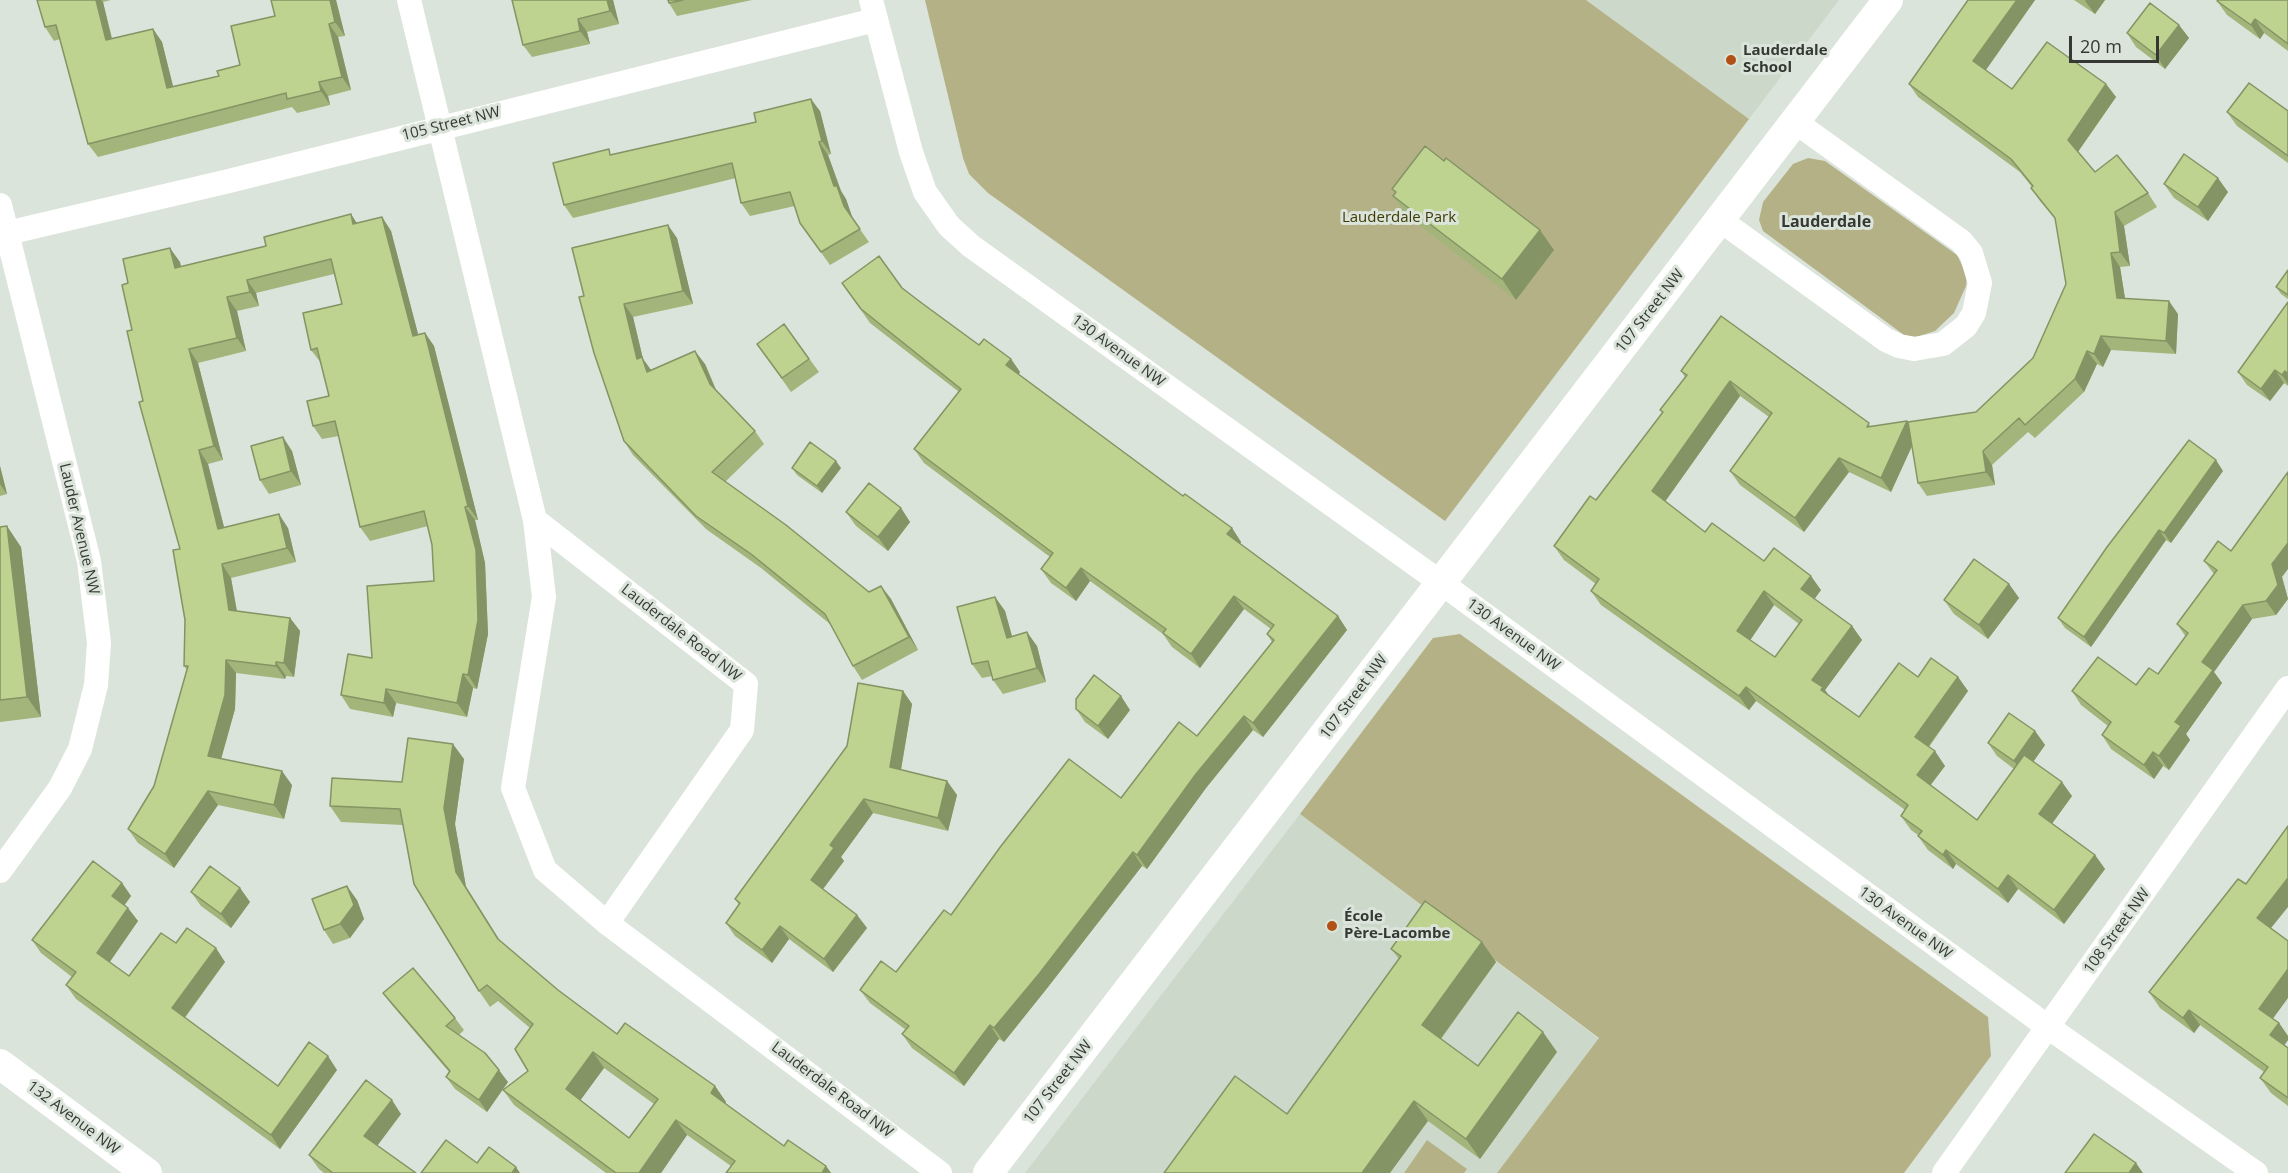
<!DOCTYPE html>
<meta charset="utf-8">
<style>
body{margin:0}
#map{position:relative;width:2288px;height:1173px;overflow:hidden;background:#dbe4da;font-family:"Open Sans",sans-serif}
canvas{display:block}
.scale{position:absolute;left:2069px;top:36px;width:90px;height:27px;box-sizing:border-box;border:3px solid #353834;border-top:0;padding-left:8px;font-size:18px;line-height:21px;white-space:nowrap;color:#353834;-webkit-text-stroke:4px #dbe4da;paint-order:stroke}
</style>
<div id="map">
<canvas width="2288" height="1173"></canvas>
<div class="scale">20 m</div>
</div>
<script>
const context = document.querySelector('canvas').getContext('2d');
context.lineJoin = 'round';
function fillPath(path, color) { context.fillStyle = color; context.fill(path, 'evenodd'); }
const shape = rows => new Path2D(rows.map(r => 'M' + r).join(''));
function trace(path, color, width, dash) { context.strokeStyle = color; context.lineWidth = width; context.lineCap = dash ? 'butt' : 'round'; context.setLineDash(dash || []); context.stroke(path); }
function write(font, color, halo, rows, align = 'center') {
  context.font = font + ' "Open Sans",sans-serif'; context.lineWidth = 6; context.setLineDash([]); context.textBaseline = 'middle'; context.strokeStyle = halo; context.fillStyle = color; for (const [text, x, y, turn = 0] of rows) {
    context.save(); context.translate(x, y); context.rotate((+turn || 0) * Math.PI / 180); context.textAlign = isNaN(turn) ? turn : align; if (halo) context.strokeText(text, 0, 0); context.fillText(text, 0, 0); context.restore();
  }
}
fillPath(shape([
 [1586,0,1839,0,1749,119],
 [1300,814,1599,1039,1497,1173,1025,1173]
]), '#ccd9ca');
fillPath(shape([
 [925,0,1586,0,1749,119,1445,521,988,193,969,174,963,158],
 [1808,158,1825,161,1957,255,1967,275,1966,286,1954,313,1935,331,1916,337,1904,335,1763,231,1759,220,1763,202,1793,164],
 [1460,634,1988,1017,1991,1056,1904,1173,1497,1173,1599,1038,1300,814,1433,638],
 [1427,1140,1467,1169,1464,1173,1404,1173]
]), '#b5b187');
trace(shape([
 [409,0,535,520,544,597,513,788,545,870,607,923,940,1173],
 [871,0,911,152,925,192,949,226,971,246,1440,582,2048,1027,2256,1173],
 [0,205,89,561,99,643,96,685,80,749,60,788,0,871],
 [1720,220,1886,340,1899,346,1914,349,1943,344,1966,326,1974,313,1980,283,1971,253,1961,241,1794,121],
 [7,233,229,181,875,20],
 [535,520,746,684,742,730,607,923],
 [1944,1173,2288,688]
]), '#fff', 24);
trace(shape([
 [0,1064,147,1173],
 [988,1173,1888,0]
]), '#fff', 30);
fillPath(shape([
 [37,0,111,0,103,2,112,38,153,29,162,42,173,87,219,76,240,65,275,16,271,0,336,0,345,36,338,37,351,90,328,96,330,105,297,113,292,107,98,157,88,144,60,39,54,41,45,27],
 [512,0,613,0,619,24,587,32,590,44,532,57,523,45],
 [668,0,752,0,677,16,669,3],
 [1968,0,2035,0,1986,70,2012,89,2106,84,2116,97,2078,152,2095,172,2148,193,2157,207,2124,226,2130,266,2120,267,2125,298,2178,314,2176,354,2111,350,2103,367,2097,364,2084,392,2035,438,2028,432,1992,465,1995,485,1927,496,1918,483,1912,446,1891,492,1849,472,1804,532,1740,485,1730,471,1769,417,1740,396,1665,501,1705,532,1821,590,1814,599,1852,626,1862,640,1825,690,1828,695,1859,717,1918,677,1958,677,1968,691,1929,747,1945,766,1931,785,1977,820,2014,769,1997,756,1988,743,2035,731,2045,745,2033,762,2072,796,2052,823,2095,855,2105,869,2064,924,2018,889,2008,903,1956,864,1953,869,1928,850,1918,836,1918,835,1911,830,1901,816,1905,810,1756,701,1749,710,1601,605,1591,591,1596,584,1564,560,1554,546,1596,500,1662,413,1660,410,1685,377,1681,371,1721,316,1872,427,1907,421,1909,424,1976,412,2033,358,2066,284,2056,220,2040,201,2031,188,2032,187,2020,172,1918,97,1909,84],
 [1774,605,1799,624,1775,657,1750,640],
 [2074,0,2105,0,2095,14],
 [2288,0,2288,51,2264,33,2260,39,2227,15,2217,1],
 [2179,25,2189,38,2165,69,2136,47,2127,33],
 [820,111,831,154,828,155,841,191,846,199,852,218,869,242,830,265,800,223,795,206,750,216,741,203,736,178,573,218,564,205,613,154],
 [2288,111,2288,163,2237,126,2227,112],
 [2164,184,2228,192,2208,221,2174,198],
 [1392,189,1554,250,1516,300,1407,216,1393,196,1395,193],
 [382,217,391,231,418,334,425,333,434,346,478,520,475,520,485,563,488,634,477,689,473,688,467,717,396,703,393,717,350,709,341,695,372,658,434,581,432,545,428,526,370,541,360,527,339,436,322,439,313,426,329,396,321,363,311,350,342,304,334,274,256,293,259,306,237,311,246,351,198,363,223,460,208,464,224,527,288,528,296,562,231,578,237,611,290,618,300,631,294,677,286,676,285,679,236,673,235,709,221,759,292,785,284,819,218,805,174,868,138,843,128,829,154,786,187,670,184,666,185,620,180,549,143,401,132,330,128,283,180,262,181,267],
 [677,238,693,304,633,317,643,359,651,370,705,364,716,390,755,431,764,444,725,482,869,592,881,586,891,599,918,650,862,680,853,666,830,624,761,568,706,529,633,455,624,441,584,296],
 [2288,270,2288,299,2281,294,2276,287],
 [842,283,902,288,923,304,979,345,1011,359,1020,372,1019,374,1183,496,1232,528,1241,542,1240,544,1338,616,1347,630,1263,737,1253,730,1206,788,1147,869,1142,866,1048,987,1004,1042,999,1039,964,1086,912,1048,902,1034,906,1030,870,1003,860,990,896,972,951,915,1121,798,1197,736,1272,642,1267,634,1271,629,1244,609,1200,668,1172,647,1163,634,1090,581,1076,601,1051,583,1041,569,1050,557,924,463,914,449,959,392,870,323],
 [2288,302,2288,386,2284,383,2270,401,2247,385,2238,372],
 [784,324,819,372,791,392,757,344],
 [292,451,301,485,269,494,260,480],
 [0,466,7,494,0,496],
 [792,468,841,468,822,493,797,475],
 [2223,471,2171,543,2166,540,2091,647,2065,628,2058,618],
 [901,508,910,522,888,551,856,526,846,512],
 [0,527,21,547,41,717,0,722],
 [2231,551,2282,577,2288,599,2276,615,2252,619,2214,672,2222,683,2186,734,2190,740,2169,770,2163,766,2154,779,2111,749,2102,735,2108,726,2081,705,2072,691,2136,685,2158,674,2186,637,2177,624,2214,574,2204,561],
 [2009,584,2019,598,1988,639,1954,614,1944,600],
 [995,597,1005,611,1012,636,1037,646,1046,682,1003,694,993,680,992,676,982,678,972,664],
 [903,691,912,704,901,770,947,781,957,795,948,831,873,813,841,857,844,861,823,889,857,915,867,928,833,972,789,939,772,963,735,936,726,923,739,905,735,899],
 [1076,709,1130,710,1108,739,1085,722],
 [464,759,455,824,466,887,500,941,558,990,617,1034,715,1086,726,1102,725,1104,784,1146,826,1166,831,1173,726,1173,731,1166,687,1135,661,1173,606,1173,514,1105,503,1090,528,1071,530,1028,498,1001,490,1007,479,991,403,825,341,822,330,806,402,782],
 [604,1068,654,1104,629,1138,580,1100],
 [122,883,131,896,125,905,138,921,110,962,129,976,176,943,225,962,185,1018,278,1086,337,1070,280,1149,76,999,66,985,72,977,41,953,32,940],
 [2246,884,2271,929,2273,1019,2279,1023,2288,1036,2288,1040,2284,1045,2288,1048,2288,1106,2271,1093,2260,1078,2264,1072,2200,1025,2194,1033,2160,1008,2149,992],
 [240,888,250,902,231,928,201,906,191,892],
 [357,900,364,919,350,938,333,944,324,930],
 [1482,942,1496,962,1441,1039,1478,1066,1557,1052,1480,1159,1428,1121,1287,1114,1399,959,1391,949],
 [383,993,455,1018,464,1030,459,1035,508,1082,487,1112,455,1089,446,1077,449,1072,392,1005],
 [401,1114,377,1146,416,1173,324,1173,319,1169,309,1155]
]), '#a3b57b');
fillPath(shape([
 [96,0,101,0,103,2,115,53,106,40],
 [330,0,336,0,345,36,335,22],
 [607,0,613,0,619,24,610,11],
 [2017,0,2035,0,1983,74,1973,61],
 [2086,0,2105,0,2095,14,2085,1],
 [578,19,587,32,590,44,580,31],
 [2255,19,2264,33,2260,39,2251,25],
 [329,24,338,37,351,90,342,77],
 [2179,25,2189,38,2165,69,2156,55],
 [153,29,162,42,177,102,167,88],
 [319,82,328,96,330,105,321,91],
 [2106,84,2116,97,2077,153,2068,140],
 [811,99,820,111,831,154,822,141],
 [819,142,828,155,841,191,846,199,853,219,844,206,834,186],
 [2218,178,2228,192,2208,221,2198,207],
 [2115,212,2124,226,2130,266,2120,252],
 [351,214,360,228,353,224],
 [382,217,391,231,422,349,413,336],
 [668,225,677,238,693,304,683,291],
 [1540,230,1554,250,1516,300,1502,279],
 [170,248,180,262,184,282,175,268],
 [2111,253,2120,267,2127,311,2117,298],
 [247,280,256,293,259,306,250,292],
 [227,297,237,311,246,351,237,338],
 [2169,301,2178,314,2176,354,2166,341],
 [624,304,633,317,643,359,651,370,656,385,637,359],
 [425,333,434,346,478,520,468,506],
 [2101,336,2111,350,2103,367,2094,354],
 [189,349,198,363,223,460,214,446],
 [695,351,705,364,719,397,710,384],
 [2087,351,2097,364,2084,392,2075,379],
 [1011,359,1020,372,1016,379,1006,365],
 [2275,370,2284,383,2270,401,2261,389],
 [2285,371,2288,375,2288,384,2282,375],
 [1730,381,1740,396,1662,506,1652,491],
 [1907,421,1917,435,1891,492,1881,478],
 [283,437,292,451,301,485,291,471],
 [199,450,208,464,228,543,218,529],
 [1983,451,1992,465,1995,485,1986,472],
 [1839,458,1849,472,1804,532,1795,518],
 [2216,460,2223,471,2171,543,2164,533],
 [836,461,841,468,822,493,817,486],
 [0,466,7,494,0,484],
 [465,507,475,520,485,563,488,634,477,689,468,675],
 [901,508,910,522,888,551,878,537],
 [279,514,288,528,296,562,287,548],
 [7,526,21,547,41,717,27,697],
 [1232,528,1241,542,1237,548,1227,534],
 [2159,530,2166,540,2091,647,2084,637],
 [2288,543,2288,569,2282,577,2288,599,2276,615,2266,601,2272,564],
 [222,564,231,578,239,624,229,610],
 [1081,568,1090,581,1076,601,1066,588],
 [1811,576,1821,590,1811,604,1801,589],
 [2009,584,2019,598,1988,639,1979,625],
 [881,586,891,599,918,650,909,637],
 [1764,591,1774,605,1747,645,1737,631],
 [1234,596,1244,609,1200,668,1191,654],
 [995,597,1005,611,1016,651,1007,638],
 [2243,605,2252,619,2214,672,2222,683,2186,734,2190,740,2169,770,2159,756,2175,722,2202,662],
 [1338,616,1347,630,1263,737,1253,723],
 [290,618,300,631,294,677,284,663],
 [1852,626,1862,640,1825,690,1833,701,1831,704,1812,680],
 [1027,632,1037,646,1046,682,1037,668],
 [226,660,236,673,235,709,218,770,208,756],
 [276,662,286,676,285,679,276,666],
 [463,674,473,688,467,717,457,703],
 [1958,677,1968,691,1925,751,1915,737],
 [1746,687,1756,701,1749,710,1739,696],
 [386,689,396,703,393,717,384,703],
 [903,691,912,704,899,781,890,767],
 [1121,696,1130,710,1108,739,1098,726],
 [1244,716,1253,730,1206,788,1147,869,1137,855,1196,774],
 [2035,731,2045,745,2024,775,2014,761],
 [453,744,464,759,455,824,466,887,509,955,456,872,444,808],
 [1935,751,1945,766,1927,789,1917,775],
 [2153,752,2163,766,2154,779,2144,765],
 [282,771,292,785,284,819,274,805],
 [947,781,957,795,948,831,938,818],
 [2062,782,2072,796,2049,828,2039,814],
 [208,791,218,805,174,868,165,854],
 [864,799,873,813,841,857,844,861,820,893,811,880,830,845],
 [1946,850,1956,864,1953,869,1943,855],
 [1133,852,1142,866,1048,987,1004,1042,994,1028],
 [2095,855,2105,869,2064,924,2054,910],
 [2008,875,2018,889,2008,903,1998,889],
 [2288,878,2288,907,2267,933,2257,918],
 [122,883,131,896,121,909,112,896],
 [347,886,357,900,364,919,350,938,340,924],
 [240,888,250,902,231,928,221,914],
 [128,908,138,921,106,967,97,953],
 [857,915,867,928,833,972,824,959],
 [780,926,789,939,772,963,762,950],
 [1482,942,1496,962,1436,1045,1422,1025],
 [216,948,225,962,181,1022,172,1008],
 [2288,969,2288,998,2269,1024,2259,1009],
 [2189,1010,2200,1025,2194,1033,2183,1018],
 [2279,1023,2288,1036,2288,1040,2281,1050,2270,1035],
 [990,1025,999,1039,964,1086,954,1073],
 [1543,1032,1557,1052,1480,1159,1466,1139],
 [593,1052,604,1068,577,1105,566,1089],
 [328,1056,337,1070,280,1149,271,1135],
 [499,1070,508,1082,487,1112,479,1100],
 [715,1086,726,1102,722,1109,711,1093],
 [392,1100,401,1114,374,1150,364,1136],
 [1414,1101,1428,1121,1390,1173,1362,1173],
 [676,1120,687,1135,661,1173,639,1173],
 [2136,1163,2143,1173,2129,1173],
 [826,1166,831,1173,822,1173],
 [516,1167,520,1173,512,1173]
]), '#849464');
const building = shape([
 [37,0,96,0,106,40,153,29,167,88,219,76,217,71,240,65,231,26,275,16,271,0,330,0,335,22,329,24,342,77,319,82,321,91,287,99,286,93,88,144,56,25,45,27,37,0],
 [512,0,607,0,610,11,578,19,580,31,523,45,512,0],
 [668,0,683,0,669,3,668,0],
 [1968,0,2017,0,1973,61,2012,89,2047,42,2106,84,2068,140,2095,172,2117,155,2148,193,2115,212,2120,252,2111,253,2117,298,2169,301,2166,341,2101,336,2094,354,2087,351,2075,379,2025,425,2019,418,1983,451,1986,472,1918,483,1908,422,1976,412,2033,358,2066,284,2055,218,2031,188,2033,186,2011,159,1909,84,1968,0],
 [2218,0,2288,0,2288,44,2255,19,2251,25,2217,1,2218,0],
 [2150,3,2179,25,2156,55,2127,33,2150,3],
 [2249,83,2288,111,2288,156,2227,112,2249,83],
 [811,99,822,141,819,142,834,186,837,186,844,206,860,229,821,252,800,223,790,192,741,203,732,163,564,205,553,163,609,149,610,155,756,122,754,113,811,99],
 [1425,146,1444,161,1446,158,1540,230,1502,279,1393,196,1396,192,1392,189,1425,146],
 [2184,154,2218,178,2198,207,2164,184,2184,154],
 [351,214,353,224,382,217,413,336,425,333,468,506,465,507,476,550,478,620,468,675,463,674,457,703,386,689,384,703,341,695,348,654,372,658,367,586,434,581,432,545,424,511,360,527,335,421,313,426,307,401,329,396,317,348,311,350,303,313,342,304,331,259,247,280,250,292,227,297,237,338,189,349,214,446,199,450,218,529,279,514,287,548,222,564,229,610,290,618,284,663,276,662,276,666,226,660,225,695,208,756,282,771,274,805,208,791,165,854,128,829,154,786,188,666,184,666,185,620,173,550,180,549,139,402,143,401,127,331,132,330,122,285,128,283,123,259,170,248,175,268,266,246,264,237,351,214],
 [668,225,683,291,624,304,637,359,642,357,647,372,695,351,710,384,755,431,712,472,786,525,869,592,881,586,909,637,853,666,825,614,751,554,696,516,624,441,594,353,579,297,584,296,572,248,668,225],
 [879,256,902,288,923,304,979,345,984,339,1011,359,1006,365,1183,496,1185,494,1232,528,1227,534,1338,616,1253,723,1244,716,1196,774,1137,855,1133,852,1039,974,994,1028,990,1025,954,1073,902,1034,909,1026,860,990,881,961,896,972,944,910,951,915,1001,846,1069,759,1121,798,1179,722,1197,736,1274,640,1267,634,1274,625,1234,596,1191,654,1163,633,1166,629,1081,568,1066,588,1041,569,1053,553,914,449,961,389,861,309,842,283,879,256],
 [2288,270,2288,295,2276,287,2288,270],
 [2288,302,2288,374,2285,371,2282,375,2275,370,2261,389,2238,372,2288,302],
 [1721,316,1869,423,1867,427,1907,421,1881,478,1839,458,1795,518,1730,471,1772,413,1730,381,1652,491,1705,532,1712,523,1764,561,1774,548,1811,576,1801,589,1852,626,1812,680,1823,687,1821,690,1859,717,1899,663,1918,677,1931,658,1958,677,1915,737,1935,751,1917,775,1977,820,2024,755,2062,782,2039,814,2095,855,2054,910,2008,875,1998,889,1946,850,1943,855,1918,836,1922,831,1901,816,1908,805,1746,687,1739,696,1591,591,1599,579,1554,546,1590,496,1596,500,1663,412,1660,410,1687,375,1681,371,1721,316],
 [1764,591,1802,620,1775,657,1737,631,1764,591],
 [784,324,809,359,782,378,757,344,784,324],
 [283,437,291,471,260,480,251,446,283,437],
 [2189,440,2216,460,2164,533,2159,530,2084,637,2058,618,2107,547,2189,440],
 [810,442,836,461,817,486,792,468,810,442],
 [2288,472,2288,543,2272,564,2278,585,2266,601,2243,605,2202,662,2213,670,2175,722,2181,726,2159,756,2153,752,2144,765,2102,735,2111,722,2072,691,2098,657,2136,685,2149,668,2158,674,2188,633,2177,624,2217,570,2204,561,2218,541,2231,551,2288,472],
 [869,483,901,508,878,537,846,512,869,483],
 [7,526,27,697,0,700,0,527,7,526],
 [1974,559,2009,584,1979,625,1944,600,1974,559],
 [995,597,1007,638,1027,632,1037,668,993,680,988,661,972,664,957,607,995,597],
 [1094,675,1121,696,1098,726,1076,709,1076,699,1094,675],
 [858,683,903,691,890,767,947,781,938,818,864,799,830,845,834,848,811,880,857,915,824,959,780,926,762,950,726,923,740,903,735,899,847,746,858,683],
 [2009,713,2035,731,2014,761,1988,743,2009,713],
 [408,738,453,744,444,808,456,872,498,939,558,990,617,1034,625,1023,715,1086,711,1093,730,1107,784,1146,788,1140,826,1166,822,1173,726,1173,735,1161,676,1120,639,1173,616,1173,503,1090,528,1071,515,1049,533,1024,487,985,479,991,414,884,400,809,330,806,332,778,402,782,408,738],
 [593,1052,658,1099,629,1138,566,1089,593,1052],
 [2288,826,2288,878,2257,918,2288,941,2288,969,2259,1009,2279,1023,2270,1035,2288,1048,2288,1098,2260,1078,2268,1067,2189,1010,2183,1018,2149,992,2238,879,2246,884,2288,826],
 [93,861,122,883,112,896,128,908,97,953,129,976,161,933,176,943,187,928,216,948,172,1008,278,1086,309,1042,328,1056,271,1135,66,985,76,972,32,940,93,861],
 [210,866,240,888,221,914,191,892,210,866],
 [347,886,354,905,340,924,324,930,312,899,347,886],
 [1425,901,1482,942,1422,1025,1478,1066,1518,1012,1543,1032,1466,1139,1414,1101,1362,1173,1164,1173,1235,1076,1287,1114,1401,956,1391,949,1425,901],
 [413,968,455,1018,446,1026,485,1053,499,1070,479,1100,446,1077,450,1071,383,993,413,968],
 [366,1080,392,1100,364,1136,416,1173,333,1173,309,1155,366,1080],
 [2094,1134,2136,1163,2129,1173,2065,1173,2094,1134],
 [446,1140,477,1163,489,1147,516,1167,512,1173,421,1173,446,1140]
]);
fillPath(building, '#bdd38f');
trace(building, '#849464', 1.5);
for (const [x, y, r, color] of [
 [1731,60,6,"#b24f14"],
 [1332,926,6,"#b24f14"]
]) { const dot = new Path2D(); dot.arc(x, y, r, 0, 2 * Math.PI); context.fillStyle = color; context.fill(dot); trace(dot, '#dbe4da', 2); }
write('bold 15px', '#353834', '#dbe4da', [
 ["Lauderdale",1743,51],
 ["School",1743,68],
 ["École",1344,917],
 ["Père-Lacombe",1344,934]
], 'left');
write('15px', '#353834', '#dbe4da', [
 ["105 Street NW",451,124,-14],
 ["107 Street NW",1650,311,-52],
 ["130 Avenue NW",1118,351,36],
 ["Lauder Avenue NW",79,529,77],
 ["Lauderdale Road NW",681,633,38],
 ["130 Avenue NW",1513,635,36],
 ["107 Street NW",1354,697,-53],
 ["130 Avenue NW",1905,923,36],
 ["108 Street NW",2117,931,-54],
 ["107 Street NW",1058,1082,-52],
 ["Lauderdale Road NW",832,1090,37],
 ["132 Avenue NW",73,1118,37]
]);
write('15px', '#3e3900', '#dbe4da', [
 ["Lauderdale Park",1399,218]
]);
write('bold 16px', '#353834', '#dbe4da', [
 ["Lauderdale",1826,222]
]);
</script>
